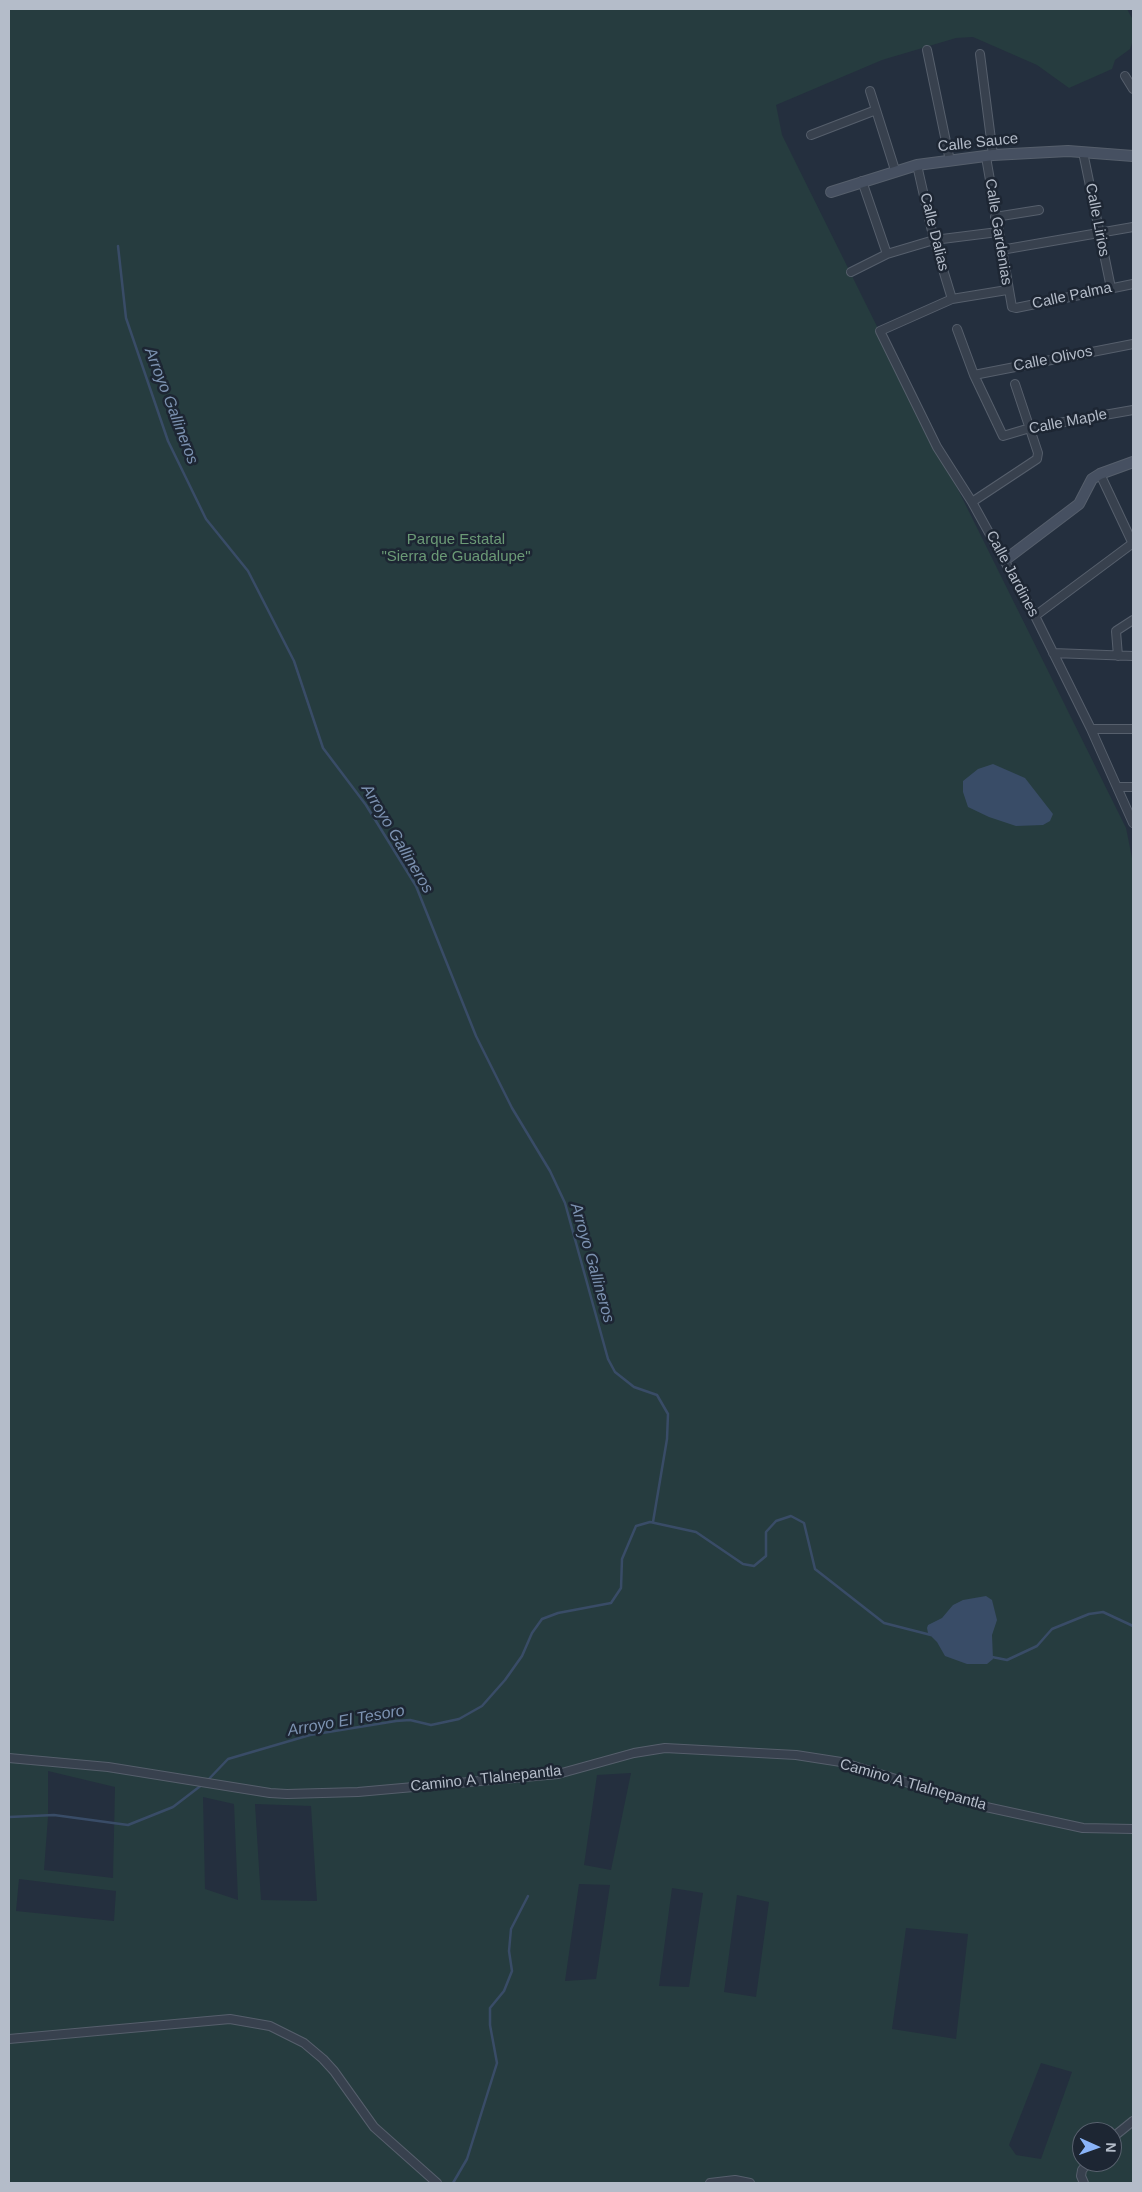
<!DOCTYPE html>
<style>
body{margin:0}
#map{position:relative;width:1142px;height:2192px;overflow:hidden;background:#242f3e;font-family:Arial,sans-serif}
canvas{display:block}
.frame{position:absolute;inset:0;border:10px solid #b4bcc9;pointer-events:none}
.north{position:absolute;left:1072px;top:2122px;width:50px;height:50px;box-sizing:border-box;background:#1d2633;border:1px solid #59626f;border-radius:50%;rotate:92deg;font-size:14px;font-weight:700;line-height:20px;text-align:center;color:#b4bcc9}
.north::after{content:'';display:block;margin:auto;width:18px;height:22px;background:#8ab4f8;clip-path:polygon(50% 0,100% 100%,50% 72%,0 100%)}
</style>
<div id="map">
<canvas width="1142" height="2192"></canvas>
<div class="frame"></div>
<div class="north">N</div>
</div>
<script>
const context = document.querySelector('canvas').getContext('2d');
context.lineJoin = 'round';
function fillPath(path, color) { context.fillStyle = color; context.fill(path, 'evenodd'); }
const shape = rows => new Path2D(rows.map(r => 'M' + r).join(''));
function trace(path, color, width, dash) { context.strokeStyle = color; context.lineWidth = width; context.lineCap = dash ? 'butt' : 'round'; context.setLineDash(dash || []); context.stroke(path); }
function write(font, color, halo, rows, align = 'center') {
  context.font = font + ' Arial,sans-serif'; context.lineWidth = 5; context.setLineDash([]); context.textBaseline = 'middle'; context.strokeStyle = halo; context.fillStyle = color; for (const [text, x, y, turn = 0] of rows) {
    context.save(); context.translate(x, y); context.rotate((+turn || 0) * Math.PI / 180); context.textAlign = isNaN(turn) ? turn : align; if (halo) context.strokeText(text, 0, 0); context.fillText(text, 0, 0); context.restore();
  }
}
fillPath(shape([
 [9,9,1127,9,1133,20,1133,40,1130,49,1115,60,1112,69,1069,88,1037,65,973,37,956,38,882,60,776,105,782,135,1126,828,1133,863,1133,2183,9,2183],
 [48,1771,115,1787,113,1878,44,1870,48,1817],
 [631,1773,611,1870,584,1865,597,1775],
 [203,1797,234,1804,238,1900,205,1889],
 [255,1804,311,1806,317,1901,261,1900],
 [19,1879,116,1891,114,1921,16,1911],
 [579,1884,610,1885,596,1979,565,1981],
 [672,1888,703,1893,689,1987,659,1986],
 [737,1895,769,1902,756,1997,724,1992],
 [906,1928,968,1934,956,2039,892,2029],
 [1041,2063,1072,2072,1041,2159,1016,2155,1009,2145],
 [1082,2132,1112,2132,1112,2162,1082,2162]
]), '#263c3f');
fillPath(shape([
 [993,764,1025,778,1053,814,1050,821,1043,825,1016,826,989,817,968,807,963,792,963,781,978,769],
 [986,1596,992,1600,997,1620,992,1635,993,1659,987,1664,967,1664,945,1656,937,1642,928,1633,927,1628,928,1625,942,1618,953,1605,963,1600]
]), '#394c67');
trace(shape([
 [118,246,126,318,168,441,206,519,248,571,294,661,323,748,366,805,416,886,476,1036,512,1108,550,1171,565,1203,608,1359,615,1372,634,1387,657,1395,668,1414,667,1439,653,1522],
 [992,1657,1007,1660,1037,1646,1052,1629,1089,1614,1103,1612,1133,1626],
 [207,1781,228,1759,310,1735,396,1721,410,1720,431,1725,459,1719,482,1706,505,1680,522,1656,532,1633,542,1619,558,1613,611,1603,621,1588,622,1559,636,1526,650,1522,696,1532,743,1564,754,1566,766,1556,766,1532,776,1521,791,1516,804,1523,815,1569,884,1623,931,1635],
 [9,1817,54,1815,128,1825,173,1807,203,1784],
 [453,2183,467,2159,497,2063,490,2025,490,2008,504,1991,512,1971,509,1951,511,1929,528,1896]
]), '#394c67', 2.5);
const street = shape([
 [927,50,950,161],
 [980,54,993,155],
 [1125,76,1133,89],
 [870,91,895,170],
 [811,135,876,110],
 [1083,152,1111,288],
 [986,157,1012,307,1016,308,1133,284],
 [917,165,934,240,952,299],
 [862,181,887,254],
 [995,217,1039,210],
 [1001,250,1133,227],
 [851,272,887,254,934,240,998,232],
 [1007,290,952,299,880,331,937,447,972,502,1035,616,1091,729,1133,823],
 [957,329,974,375,1003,436,1030,428,1133,410],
 [974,375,1133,344],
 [1100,474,1133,544],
 [972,502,1037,459,1038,453,1015,384],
 [1035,616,1133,543],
 [1053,653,1133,656],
 [1118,656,1116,631,1133,620],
 [1091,729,1133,729],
 [1117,787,1133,787],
 [9,1758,108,1767,270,1793,287,1794,358,1792,558,1774,634,1753,665,1748,796,1755,841,1762,986,1807,1083,1828,1133,1829],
 [9,2039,230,2019,270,2026,304,2043,323,2059,334,2071,374,2127,437,2183],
 [1112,2138,1133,2121],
 [710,2183,735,2180,750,2183],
 [1084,2183,1081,2176,1082,2170,1089,2162]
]);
const secondary = shape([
 [831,192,917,165,993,155,1068,151,1133,156],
 [1005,560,1079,504,1092,479,1100,474,1133,462]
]);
trace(street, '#565f6c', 10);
trace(secondary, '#565f6c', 12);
trace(street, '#38414e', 8);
trace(secondary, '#465061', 10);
write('15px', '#b4bcc9', '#1d2633', [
 ["Calle Sauce",978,143,-6],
 ["Calle Lirios",1097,220,79],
 ["Calle Dalias",934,232,76],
 ["Calle Gardenias",998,232,81],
 ["Calle Palma",1072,296,-12],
 ["Calle Olivos",1053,359,-11],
 ["Calle Maple",1068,422,-11],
 ["Calle Jardines",1012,574,62],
 ["Camino A Tlalnepantla",486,1779,-6],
 ["Camino A Tlalnepantla",913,1785,16]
]);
write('15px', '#6b9a76', '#1d2633', [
 ["Parque Estatal",456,540],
 ["\"Sierra de Guadalupe\"",456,557]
]);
write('italic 16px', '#7c92b1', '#1d2633', [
 ["Arroyo Gallineros",171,406,69],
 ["Arroyo Gallineros",397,839,59],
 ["Arroyo Gallineros",592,1263,74],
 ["Arroyo El Tesoro",346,1721,-10]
]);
</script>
